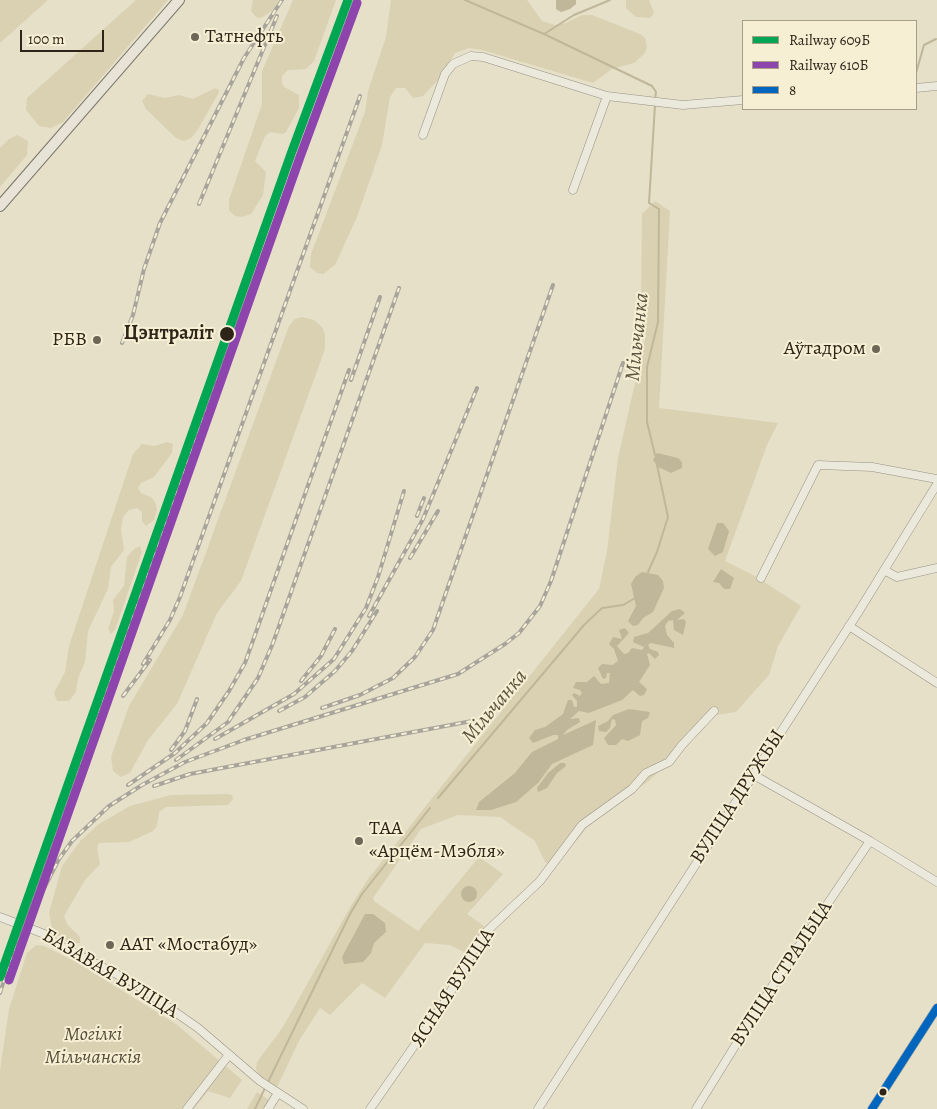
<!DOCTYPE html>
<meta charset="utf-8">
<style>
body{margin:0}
#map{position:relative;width:937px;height:1109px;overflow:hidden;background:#e6e0c9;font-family:Alegreya,serif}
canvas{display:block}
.legend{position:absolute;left:742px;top:20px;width:175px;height:90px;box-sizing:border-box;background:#f7efd4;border:1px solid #a79e89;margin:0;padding:6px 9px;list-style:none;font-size:15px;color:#2e2418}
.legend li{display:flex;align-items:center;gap:10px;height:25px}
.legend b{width:25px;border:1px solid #a79e89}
.scale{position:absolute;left:20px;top:30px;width:84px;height:22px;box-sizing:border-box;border:2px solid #2e2418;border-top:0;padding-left:6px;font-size:15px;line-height:18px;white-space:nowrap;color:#2e2418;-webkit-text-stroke:4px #f7efd4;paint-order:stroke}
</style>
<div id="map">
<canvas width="937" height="1109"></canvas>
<ul class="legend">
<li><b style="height:6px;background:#00a651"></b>Railway 609Б</li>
<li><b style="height:6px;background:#8e44ad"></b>Railway 610Б</li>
<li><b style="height:6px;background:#0065bd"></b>8</li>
</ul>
<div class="scale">100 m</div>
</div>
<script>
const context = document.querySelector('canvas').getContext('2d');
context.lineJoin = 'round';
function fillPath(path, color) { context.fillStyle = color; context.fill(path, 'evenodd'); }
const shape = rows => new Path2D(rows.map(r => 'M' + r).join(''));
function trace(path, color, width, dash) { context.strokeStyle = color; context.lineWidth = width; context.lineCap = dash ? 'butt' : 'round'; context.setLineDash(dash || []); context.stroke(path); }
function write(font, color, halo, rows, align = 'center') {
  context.font = font + ' Alegreya,serif'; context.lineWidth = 4; context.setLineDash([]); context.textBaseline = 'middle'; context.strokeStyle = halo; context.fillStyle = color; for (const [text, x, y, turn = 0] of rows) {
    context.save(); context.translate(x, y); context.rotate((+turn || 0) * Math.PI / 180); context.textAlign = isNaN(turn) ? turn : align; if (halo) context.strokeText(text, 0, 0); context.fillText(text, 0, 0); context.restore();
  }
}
fillPath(shape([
 [0,0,48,0,0,43],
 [136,0,168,0,63,122,51,128,39,126,26,110,27,98],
 [253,0,279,0,272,11,261,18,256,17,251,11],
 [293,0,336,0,314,61,306,69,288,70,282,76,282,83,284,87,299,95,299,108,286,132,283,134,270,132,265,136,255,161,266,172,263,195,251,214,242,217,235,216,229,210,229,200,262,104,262,71],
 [391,0,527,0,542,21,555,25,566,23,582,15,592,15,640,34,645,38,647,47,645,53,634,63,612,69,593,83,482,50,469,48,455,53,439,79,423,96,413,98,405,88,396,88,390,97,382,145,357,217,335,265,323,274,317,273,310,267,311,254,365,112,368,91,386,37],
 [626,0,649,0,654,13,650,18,636,17,626,8],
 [215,88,219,90,218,94,197,131,191,138,184,141,176,138,146,109,142,101,148,94,165,98,179,95,193,99],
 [17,135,28,141,27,155,0,187,0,148,9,139],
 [655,201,670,211,659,408,778,423,767,445,725,561,755,576,801,606,778,646,769,675,736,712,716,715,649,781,593,820,554,868,545,862,535,841,500,817,458,815,421,829,373,898,374,901,418,931,479,857,503,874,467,914,484,926,466,953,450,945,425,943,385,998,362,983,330,1015,320,1008,299,1041,277,1087,259,1075,256,1069,257,1062,283,1027,352,904,368,879,437,792,599,589,607,551,618,458,646,335,641,303,642,214],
 [302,317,314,320,322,327,325,334,325,349,241,581,217,613,177,704,148,740,130,773,121,777,113,771,111,757,129,706,183,615,289,326,295,319],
 [167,442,173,444,172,453,154,477,141,483,138,488,141,493,151,497,155,502,157,510,154,520,146,526,142,521,142,512,137,508,129,510,123,517,121,529,124,550,111,567,108,589,88,631,85,662,78,678,76,692,69,701,57,701,54,693,65,672,69,646,133,454,142,444,155,446],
 [140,546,142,552,115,630,111,634,108,629,114,611,113,600,124,586,127,557,134,549],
 [228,794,232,795,233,799,228,805,166,807,159,812,157,826,153,831,129,842,99,843,97,848,100,864,85,880,64,916,67,924,80,937,80,943,71,944,53,933,49,913,62,866,81,840,99,824,130,806,171,795],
 [36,945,44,946,74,961,176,1024,242,1080,230,1098,208,1091,194,1109,0,1109,0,1070,9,1009,27,953],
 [257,1092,269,1100,263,1109,247,1109]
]), '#dad1b3');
fillPath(shape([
 [556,0,576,0,576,4,570,9,561,12,556,9],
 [657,453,678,458,682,462,682,468,671,473,658,467,653,460],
 [717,523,723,523,729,531,723,552,715,556,708,549],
 [721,569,734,578,730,589,724,589,719,583,713,582],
 [642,572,658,575,663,581,664,588,653,612,643,618,638,625,633,626,628,621,636,606,631,584,635,577],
 [680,609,685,613,677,620,684,619,686,622,683,635,674,630,673,620,668,621,665,626,667,635,674,643,674,648,651,643,648,645,650,649,658,652,659,655,655,659,649,653,647,654,650,665,639,682,647,689,644,695,640,696,633,690,622,700,589,713,579,711,570,719,579,718,580,722,567,730,563,735,596,720,593,745,552,764,538,783,516,802,491,810,476,810,479,802,515,773,532,752,558,739,558,735,553,735,533,743,529,738,535,730,545,727,563,714,568,700,572,700,574,707,577,707,577,701,572,695,574,693,580,696,582,693,580,690,573,688,576,682,587,682,594,676,601,684,609,683,610,673,607,673,606,678,603,679,598,668,602,664,612,665,618,661,614,649,609,644,613,637,622,639,619,630,625,628,629,633,617,646,624,654,628,653,632,648,642,650,644,647,633,642,634,637,648,633,672,611],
 [629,709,650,712,648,718,642,721,640,735,628,741,622,739,616,745,608,745,604,738,616,725,615,720,612,719,610,728,606,732,599,731,598,726,608,721,613,715],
 [560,763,565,763,566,766,557,773,547,788,538,792,537,788,548,773],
 '461 894a8 8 0 1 1 16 0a8 8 0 1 1-16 0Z',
 [365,914,373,914,385,923,386,932,374,943,371,953,363,962,344,964,342,957]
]), '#c0b699');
trace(shape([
 [465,0,544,34,652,86,656,92,655,100],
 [544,34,574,15,610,0],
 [916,73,924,45,936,39],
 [655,455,647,422,647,367,658,322,659,209,649,203,655,105],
 [648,572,657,552,668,517,657,465],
 [438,798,584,625,602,608,623,605,637,597],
 [268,1082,350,914,362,894,430,808],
 [255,1109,265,1088]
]), '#c0b699', 2);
const minor = shape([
 [916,88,937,86],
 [423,135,445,74,453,64,471,56,483,57,607,96,683,105,743,100],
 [573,190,607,96],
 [884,570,897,577,937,568],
 [761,578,818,465,872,467,937,479],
 [849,626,937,683],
 [752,774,870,841,937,882],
 [0,917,47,935,55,943,132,982,198,1028,260,1081,303,1109],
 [187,1109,228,1056],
 [268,1109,278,1093],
 [370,1109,446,1000,472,953,486,932,540,881,582,825,632,789,646,773,669,762,682,745,714,711],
 [538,1109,859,611,937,484],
 [696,1109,776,980,870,841],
 [872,1109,937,1008]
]);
const major = shape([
 [0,206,179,0]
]);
trace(minor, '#969184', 9);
trace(major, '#7d786c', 12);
trace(minor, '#ebe8dc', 8);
trace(major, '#e7e3d7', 10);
const rail = shape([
 [199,204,277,16],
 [122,343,133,315,144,269,160,223,244,58,282,0],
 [351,380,380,297],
 [417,516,424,498],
 [410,558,438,511],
 [369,616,423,519,477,388],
 [143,664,170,620,180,597,360,96],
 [301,681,321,656,335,629],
 [123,696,150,660],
 [322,708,360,695,393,678,415,657,433,630,553,285],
 [279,711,305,697,335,671,352,651,377,611],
 [215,739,294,694,334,659,366,608,378,577,404,491],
 [171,750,185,731,197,699],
 [176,760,228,722,258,678,273,643,399,288],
 [128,785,175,753,207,723,229,691,245,663,349,370],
 [154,786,190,774,472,721],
 [34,908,59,859,72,841,109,806,142,785,185,762,244,740,458,674,505,644,519,633,540,606,551,581,623,363],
 [0,993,22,924,137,602,355,0]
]);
trace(rail, '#a8a49b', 4);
trace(rail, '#f7efd4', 2, [5.5]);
trace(shape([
 [872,1109,937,1008]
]), '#0065bd', 8);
trace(shape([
 [0,977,291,154,348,0]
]), '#00a651', 9);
trace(shape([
 [9,980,300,157,357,3]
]), '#8e44ad', 9);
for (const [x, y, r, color] of [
 [195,37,5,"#6e6656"],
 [227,334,8,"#2e2418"],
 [97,340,5,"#6e6656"],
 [876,349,5,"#6e6656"],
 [359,841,5,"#6e6656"],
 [110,945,5,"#6e6656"],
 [883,1092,4.5,"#2e2418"]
]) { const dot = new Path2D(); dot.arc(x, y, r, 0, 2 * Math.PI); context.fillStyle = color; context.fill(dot); trace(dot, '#f7efd4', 2); }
write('20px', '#2e2418', '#f7efd4', [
 ["Татнефть",205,37],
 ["РБВ",87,340,"right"],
 ["Аўтадром",866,349,"right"],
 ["ТАА",369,829],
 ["«Арцём-Мэбля»",369,852],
 ["ААТ «Мостабуд»",120,945]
], 'left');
write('bold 20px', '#2e2418', '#f7efd4', [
 ["Цэнтраліт",214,334]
], 'right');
write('20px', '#2e2418', '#f7efd4', [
 ["ВУЛІЦА ДРУЖБЫ",738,797,-57],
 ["БАЗАВАЯ ВУЛІЦА",110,974,31],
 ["ВУЛІЦА СТРАЛЬЦА",782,974,-57],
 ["ЯСНАЯ ВУЛІЦА",453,988,-57]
]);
write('italic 20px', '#574c3a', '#f7efd4', [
 ["Могілкі",93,1035],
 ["Мільчанскія",93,1058]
]);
write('italic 21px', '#5b513e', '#f7efd4', [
 ["Мільчанка",638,337,-84],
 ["Мільчанка",495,707,-50]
]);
</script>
